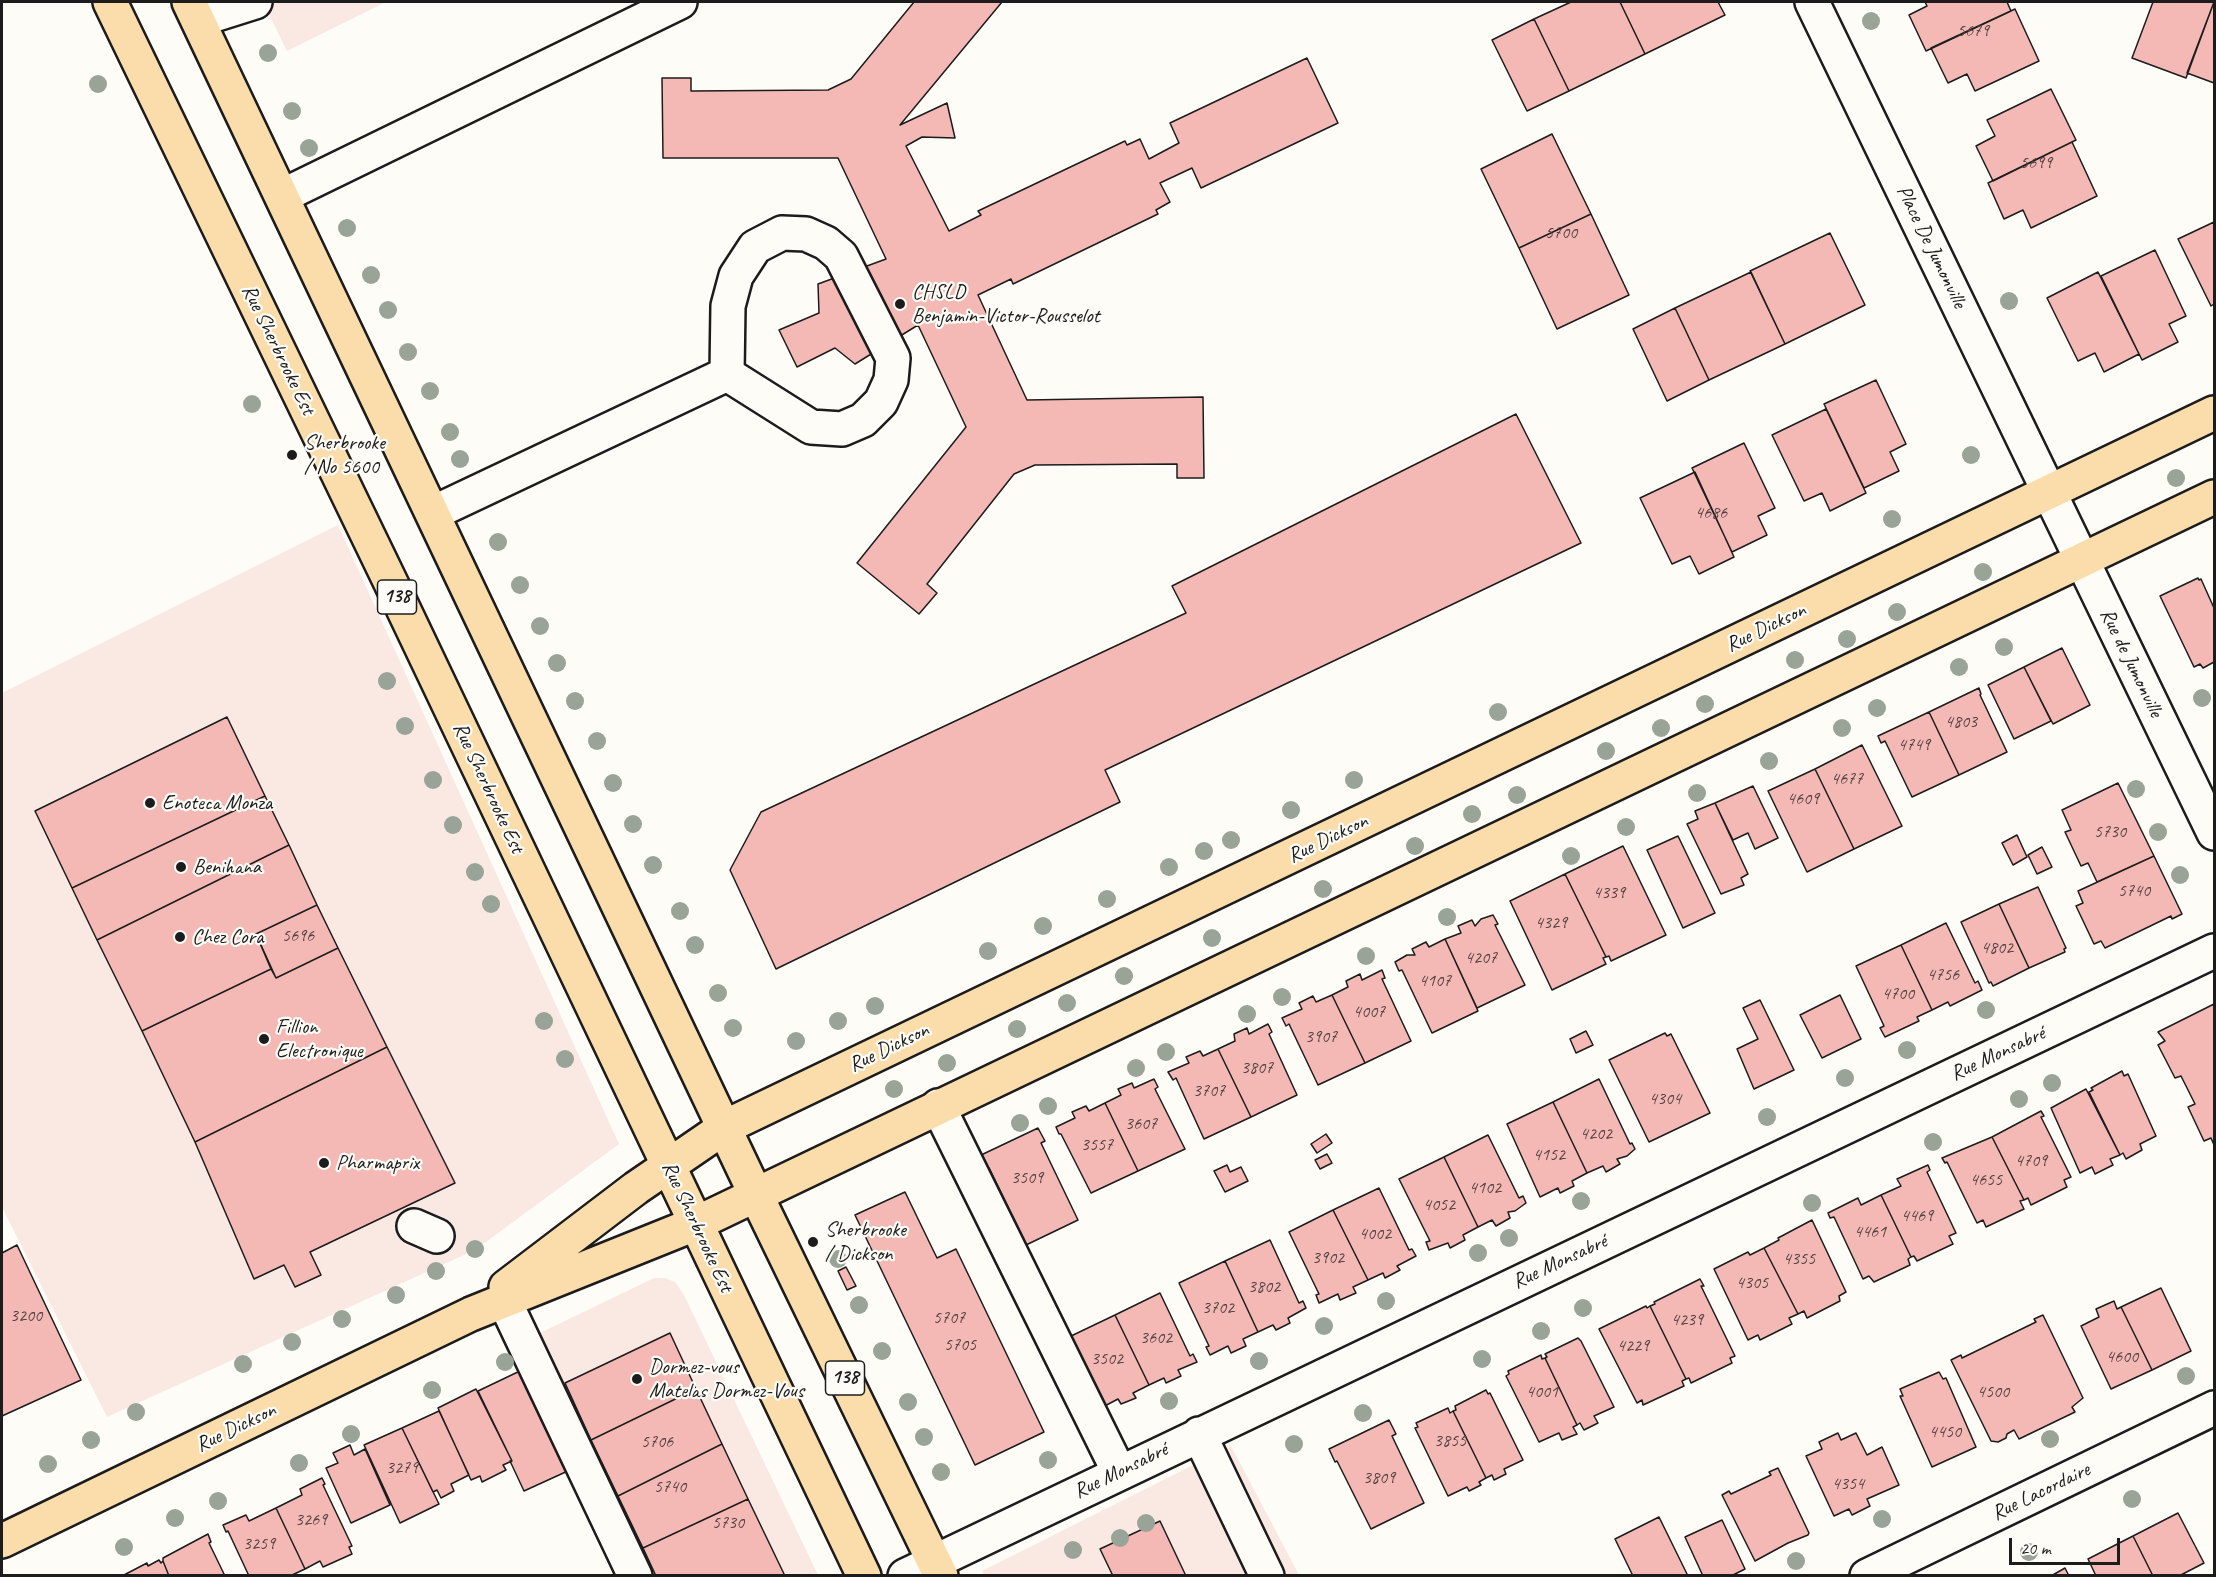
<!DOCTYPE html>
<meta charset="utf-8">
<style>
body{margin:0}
#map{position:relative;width:2216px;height:1577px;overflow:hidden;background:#fdfcf7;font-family:Caveat,sans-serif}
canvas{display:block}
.frame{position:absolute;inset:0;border:3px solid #1c1c1c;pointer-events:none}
.scale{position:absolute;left:2009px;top:1538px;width:111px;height:27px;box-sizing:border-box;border:3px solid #1c1c1c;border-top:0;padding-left:8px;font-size:18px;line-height:21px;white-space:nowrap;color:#1c1c1c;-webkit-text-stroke:4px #fdfcf7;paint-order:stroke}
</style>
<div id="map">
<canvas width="2216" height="1577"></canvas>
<div class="frame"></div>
<div class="scale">20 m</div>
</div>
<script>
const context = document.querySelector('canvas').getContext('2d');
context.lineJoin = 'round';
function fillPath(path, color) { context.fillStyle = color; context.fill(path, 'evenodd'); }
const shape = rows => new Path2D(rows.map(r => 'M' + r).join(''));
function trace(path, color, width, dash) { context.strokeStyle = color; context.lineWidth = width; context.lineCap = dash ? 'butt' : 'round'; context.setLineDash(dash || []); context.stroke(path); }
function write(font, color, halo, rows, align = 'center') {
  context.font = font + ' Caveat,sans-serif'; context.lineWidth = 4.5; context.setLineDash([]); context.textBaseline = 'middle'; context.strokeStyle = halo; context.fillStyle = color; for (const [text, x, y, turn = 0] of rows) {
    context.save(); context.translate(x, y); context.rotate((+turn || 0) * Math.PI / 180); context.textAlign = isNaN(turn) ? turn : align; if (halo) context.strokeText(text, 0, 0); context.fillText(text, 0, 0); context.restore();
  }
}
fillPath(shape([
 [263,2,386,2,287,51],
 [338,525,619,1144,475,1250,107,1417,2,1207,2,693],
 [654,1278,665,1278,675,1282,684,1295,818,1575,613,1575,513,1346],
 [1231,1446,1299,1575,984,1576,982,1571]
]), '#fae8e3');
const building = shape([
 [914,2,1002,2,900,125,947,103,955,138,922,137,906,146,949,231,981,215,978,211,1125,141,1127,145,1140,139,1149,159,1179,143,1170,123,1307,58,1338,123,1201,188,1192,168,1160,183,1170,202,1156,210,1158,214,1013,284,1011,279,978,295,1027,400,1203,397,1204,478,1177,478,1177,464,1035,465,1014,474,927,584,937,593,919,614,857,563,966,427,918,325,855,364,835,348,797,367,779,330,819,313,818,284,886,259,838,158,663,158,662,78,691,78,691,91,828,90,851,79,914,2],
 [1571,2,1620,2,1645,54,1569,91,1534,19,1571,2],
 [1620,2,1718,2,1725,15,1645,54,1620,2],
 [1925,2,2007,2,2011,11,1926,51,1909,15,1927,6,1925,2],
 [2153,2,2214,2,2186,78,2132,58,2153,2],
 [2214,2,2214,83,2187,73,2214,2],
 [2015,9,2039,61,1975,91,1967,74,1948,83,1931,48,2015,9],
 [1534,19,1569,91,1527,111,1492,40,1534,19],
 [2051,89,2076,140,1993,181,1976,146,1995,136,1987,120,2051,89],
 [1552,134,1591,214,1519,248,1481,169,1552,134],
 [2072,142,2097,196,2031,228,2023,210,2004,219,1988,183,2072,142],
 [1591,214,1629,295,1557,329,1519,248,1591,214],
 [2214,222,2214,304,2211,306,2178,239,2214,222],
 [1830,233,1865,305,1785,344,1750,271,1830,233],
 [2155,250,2186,316,2169,324,2178,342,2142,360,2101,276,2155,250],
 [1751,272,1785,344,1709,380,1675,308,1751,272],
 [2098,272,2139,354,2104,372,2095,353,2078,361,2047,298,2098,272],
 [1675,308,1709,380,1667,401,1633,329,1675,308],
 [1876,380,1906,444,1890,452,1899,471,1864,488,1824,404,1876,380],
 [1826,409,1866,493,1830,511,1822,493,1804,501,1772,435,1826,409],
 [1516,414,1581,543,1105,770,1120,802,776,969,730,870,761,812,1186,613,1172,586,1516,414],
 [1744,443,1775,508,1758,516,1767,535,1732,552,1692,468,1744,443],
 [1695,472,1734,557,1699,574,1690,556,1672,564,1640,498,1695,472],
 [2198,578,2199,580,2201,579,2214,608,2214,662,2203,668,2200,664,2194,667,2160,596,2198,578],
 [2062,648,2090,705,2053,724,2024,667,2062,648],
 [2024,667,2051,721,2014,739,1988,685,2024,667],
 [1979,688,1981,694,1980,695,2007,752,1959,775,1929,712,1979,688],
 [1929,712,1959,775,1912,797,1885,741,1881,743,1878,736,1929,712],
 [227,717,265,796,72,888,35,811,227,717],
 [1862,745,1902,826,1854,849,1815,769,1862,745],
 [1815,769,1854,849,1807,872,1768,791,1815,769],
 [2118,783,2154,856,2097,882,2088,863,2081,866,2065,832,2071,830,2062,810,2118,783],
 [1753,786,1778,838,1755,849,1748,833,1733,840,1715,803,1753,786],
 [265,796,289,845,97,940,72,888,265,796],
 [1715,803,1748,874,1741,878,1744,885,1721,894,1687,824,1698,819,1695,811,1715,803],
 [2017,835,2027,857,2013,865,2002,843,2017,835],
 [1678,836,1715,913,1683,928,1647,850,1678,836],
 [289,845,317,905,256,934,271,969,142,1031,97,940,289,845],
 [1623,846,1666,935,1611,961,1609,956,1606,957,1565,874,1623,846],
 [2042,847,2052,867,2037,874,2028,855,2042,847],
 [2154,856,2182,914,2172,919,2171,916,2105,948,2101,941,2094,944,2076,906,2083,903,2078,891,2154,856],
 [1565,874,1606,957,1603,958,1606,964,1552,990,1510,901,1565,874],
 [2038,887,2066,948,2064,949,2065,952,2029,968,1999,904,2038,887],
 [1999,904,2029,968,1993,986,1991,982,1989,983,1961,922,1999,904],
 [317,905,338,948,276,978,256,934,317,905],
 [1493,915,1498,924,1495,925,1525,985,1477,1008,1445,939,1461,933,1458,926,1472,920,1475,926,1481,919,1493,915],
 [1946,923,1975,983,1978,981,1982,990,1950,1006,1948,1002,1932,1010,1901,945,1946,923],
 [1445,939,1478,1011,1432,1033,1402,970,1399,971,1395,962,1407,955,1415,955,1412,949,1426,942,1429,947,1445,939],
 [1901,945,1932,1010,1917,1017,1919,1021,1885,1037,1880,1028,1884,1026,1856,966,1901,945],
 [338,948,387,1047,195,1142,142,1031,271,969,276,978,338,948],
 [1382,970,1385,978,1382,979,1411,1041,1365,1063,1332,995,1348,987,1346,981,1360,974,1362,980,1382,970],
 [1332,995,1365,1063,1318,1085,1289,1024,1286,1026,1282,1018,1302,1009,1299,1003,1313,996,1316,1002,1332,995],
 [1840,995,1861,1039,1822,1058,1800,1015,1840,995],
 [1760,1000,1794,1070,1754,1089,1737,1049,1758,1039,1743,1008,1760,1000],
 [2214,1004,2214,1145,2211,1138,2204,1141,2188,1107,2195,1104,2181,1076,2175,1078,2158,1045,2165,1041,2158,1032,2214,1004],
 [1268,1024,1272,1032,1269,1034,1297,1095,1251,1117,1218,1049,1235,1041,1234,1034,1247,1028,1249,1034,1268,1024],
 [1586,1031,1593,1045,1576,1053,1570,1039,1586,1031],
 [1665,1033,1667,1036,1671,1034,1710,1113,1649,1142,1609,1060,1665,1033],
 [387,1047,455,1183,310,1252,321,1275,295,1287,284,1265,254,1279,195,1142,387,1047],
 [1218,1049,1251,1117,1204,1139,1176,1078,1173,1080,1168,1072,1189,1063,1186,1057,1200,1051,1203,1056,1218,1049],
 [2122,1071,2124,1076,2128,1074,2156,1136,2140,1144,2142,1150,2126,1159,2123,1153,2120,1155,2089,1092,2093,1090,2091,1088,2122,1071],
 [1154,1079,1158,1087,1155,1089,1185,1149,1138,1171,1105,1103,1121,1095,1118,1089,1132,1083,1134,1088,1154,1079],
 [1599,1079,1630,1144,1632,1143,1635,1149,1627,1156,1617,1159,1620,1164,1606,1172,1603,1166,1587,1173,1553,1102,1599,1079],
 [2086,1089,2120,1155,2110,1159,2113,1165,2095,1174,2092,1167,2080,1173,2051,1108,2086,1089],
 [1553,1102,1587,1173,1572,1181,1574,1186,1560,1193,1558,1188,1540,1197,1507,1124,1553,1102],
 [1105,1103,1138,1171,1091,1193,1061,1134,1059,1134,1056,1127,1075,1118,1072,1112,1086,1106,1089,1111,1105,1103],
 [2041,1111,2044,1116,2041,1117,2071,1177,2064,1180,2067,1187,2031,1205,2028,1198,2024,1200,1992,1137,2041,1111],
 [1038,1128,1045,1141,1041,1143,1078,1220,1026,1245,989,1168,985,1170,979,1156,1038,1128],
 [1326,1134,1332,1143,1317,1153,1311,1144,1326,1134],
 [1488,1135,1519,1198,1523,1196,1526,1203,1515,1211,1508,1212,1510,1218,1496,1226,1492,1220,1478,1227,1444,1157,1488,1135],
 [1992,1137,2024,1200,2020,1201,2024,1209,1986,1227,1983,1220,1977,1223,1947,1162,1945,1163,1942,1158,1992,1137],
 [1327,1154,1332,1163,1320,1169,1315,1160,1327,1154],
 [1444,1157,1478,1227,1463,1235,1465,1240,1450,1248,1448,1243,1429,1250,1426,1242,1430,1241,1399,1179,1444,1157],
 [1227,1165,1230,1172,1241,1167,1248,1181,1225,1192,1214,1171,1227,1165],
 [1928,1165,1930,1170,1927,1172,1956,1233,1949,1236,1953,1244,1917,1261,1914,1256,1911,1257,1881,1195,1901,1186,1897,1179,1928,1165],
 [1379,1188,1409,1250,1412,1249,1416,1256,1397,1266,1400,1270,1385,1278,1383,1273,1368,1280,1333,1210,1379,1188],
 [905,1192,937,1258,956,1249,1044,1432,975,1465,855,1215,905,1192],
 [1881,1195,1911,1257,1908,1259,1910,1265,1874,1282,1869,1276,1863,1279,1834,1217,1830,1218,1828,1213,1858,1198,1861,1205,1881,1195],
 [1333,1210,1368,1280,1353,1287,1356,1293,1340,1300,1338,1294,1319,1303,1316,1295,1319,1294,1289,1232,1333,1210],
 [1812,1220,1846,1292,1839,1296,1840,1301,1807,1318,1804,1311,1798,1314,1764,1248,1779,1240,1778,1238,1812,1220],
 [1270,1240,1299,1303,1303,1301,1306,1308,1288,1318,1290,1323,1276,1330,1273,1325,1258,1332,1225,1261,1270,1240],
 [17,1245,81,1380,2,1416,2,1253,17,1245],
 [1764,1248,1798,1314,1789,1318,1792,1324,1760,1340,1758,1335,1748,1340,1714,1269,1748,1252,1750,1255,1764,1248],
 [1225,1261,1258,1332,1243,1339,1246,1346,1231,1353,1228,1346,1210,1355,1206,1347,1209,1346,1179,1283,1225,1261],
 [846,1267,856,1286,847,1290,838,1271,846,1267],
 [1700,1279,1704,1286,1701,1286,1735,1356,1730,1358,1732,1363,1691,1383,1689,1378,1686,1379,1650,1306,1655,1304,1654,1302,1700,1279],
 [2161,1288,2191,1351,2152,1370,2121,1307,2161,1288],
 [1160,1293,1190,1356,1193,1354,1197,1362,1178,1370,1181,1376,1166,1383,1164,1378,1149,1385,1115,1315,1160,1293],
 [2114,1301,2117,1309,2121,1307,2152,1370,2111,1389,2081,1326,2099,1317,2096,1309,2114,1301],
 [1646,1306,1647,1308,1650,1306,1686,1379,1682,1381,1684,1386,1643,1405,1642,1400,1637,1403,1599,1329,1646,1306],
 [1115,1315,1149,1385,1133,1393,1136,1398,1121,1404,1118,1399,1099,1409,1069,1337,1115,1315],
 [2043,1315,2083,1398,2072,1407,2075,1412,2019,1439,2014,1430,2007,1434,2006,1438,1998,1442,1991,1441,1951,1360,1961,1355,1962,1358,2036,1322,2034,1319,2043,1315],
 [670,1333,696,1389,591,1440,565,1383,670,1333],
 [1578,1338,1581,1341,1614,1407,1594,1416,1598,1423,1584,1430,1580,1423,1577,1425,1545,1358,1547,1357,1545,1354,1578,1338],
 [1541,1355,1542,1359,1545,1358,1577,1425,1573,1427,1577,1434,1562,1440,1559,1433,1539,1442,1506,1376,1509,1374,1508,1371,1541,1355],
 [522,1370,570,1470,524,1491,510,1461,512,1461,478,1391,522,1370],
 [1939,1372,1943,1379,1946,1378,1976,1447,1932,1467,1900,1396,1903,1396,1900,1389,1939,1372],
 [476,1389,512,1461,503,1465,506,1470,482,1482,480,1476,471,1480,438,1408,476,1389],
 [696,1389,722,1444,618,1496,591,1440,696,1389],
 [1486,1390,1488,1394,1490,1393,1523,1460,1504,1469,1506,1474,1494,1480,1492,1475,1486,1478,1453,1411,1456,1410,1455,1406,1486,1390],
 [1448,1408,1450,1413,1453,1411,1486,1478,1479,1482,1481,1485,1469,1491,1467,1487,1448,1496,1415,1428,1418,1427,1416,1423,1448,1408],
 [439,1411,469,1475,451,1484,454,1491,441,1498,437,1490,433,1492,402,1428,439,1411],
 [1389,1420,1396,1434,1392,1436,1424,1503,1371,1529,1337,1461,1335,1462,1329,1449,1389,1420],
 [402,1428,439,1504,400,1523,364,1445,402,1428],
 [1838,1433,1841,1440,1856,1433,1867,1455,1882,1447,1899,1485,1867,1499,1870,1506,1852,1515,1849,1509,1834,1516,1806,1456,1822,1449,1819,1442,1838,1433],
 [722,1444,748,1499,643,1548,618,1496,722,1444],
 [350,1445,354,1455,365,1449,390,1505,351,1523,326,1468,338,1463,333,1453,350,1445],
 [1778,1468,1809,1533,1808,1535,1788,1543,1755,1561,1722,1495,1729,1491,1731,1494,1771,1475,1769,1472,1778,1468],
 [322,1478,325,1484,323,1485,352,1546,349,1547,352,1554,323,1567,320,1561,305,1569,276,1508,302,1495,300,1489,322,1478],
 [748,1499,785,1576,656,1576,643,1548,748,1499],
 [276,1508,305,1569,290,1576,249,1576,228,1531,226,1532,223,1525,246,1515,249,1521,276,1508],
 [2178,1513,2204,1563,2179,1576,2153,1576,2133,1536,2178,1513],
 [1659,1517,1688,1576,1633,1576,1615,1539,1659,1517],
 [1722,1520,1745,1569,1731,1576,1703,1576,1685,1537,1722,1520],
 [1160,1521,1186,1576,1113,1576,1100,1549,1160,1521],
 [208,1534,211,1542,209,1543,225,1576,169,1576,163,1561,163,1558,208,1534],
 [2133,1536,2153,1576,2096,1576,2088,1559,2133,1536],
 [159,1560,161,1563,163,1561,169,1576,122,1576,147,1563,148,1566,159,1560],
 [2065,1568,2069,1576,2051,1576,2065,1568]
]);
fillPath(building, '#f4b8b5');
trace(building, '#1c1c1c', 1.5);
const minor = shape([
 [1812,2,2214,833],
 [198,20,255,2],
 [282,196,680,2],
 [782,233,806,234,826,243,841,256,893,358,891,380,881,402,863,420,842,429,811,427,727,374,728,306,736,276,755,247,782,233],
 [433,513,727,374],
 [938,1106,1119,1472],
 [414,1226,437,1236],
 [504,1300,635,1576],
 [1199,1434,1267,1576],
 [905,1576,2214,951],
 [1867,1576,2214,1408]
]);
const major = shape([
 [110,2,390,581,864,1576],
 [189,2,756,1195,941,1576],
 [506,1287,636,1188,725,1127,2214,413],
 [2,1541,471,1314,695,1224,2214,497]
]);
trace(minor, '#1c1c1c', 38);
trace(major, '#1c1c1c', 38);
trace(minor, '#fdfcf7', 33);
trace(major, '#fbddab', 33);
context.fillStyle = '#99a398';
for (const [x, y] of [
 [1871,21],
 [268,53],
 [98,84],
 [292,111],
 [309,148],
 [347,228],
 [371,275],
 [2009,301],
 [388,310],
 [408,352],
 [430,391],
 [252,404],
 [450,432],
 [1971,455],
 [460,459],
 [2176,478],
 [1892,519],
 [498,542],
 [1983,572],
 [520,585],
 [1897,612],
 [540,626],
 [1847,639],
 [2004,647],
 [1795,660],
 [557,663],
 [1959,667],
 [387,681],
 [2202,698],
 [575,701],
 [1705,704],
 [1877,708],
 [1498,712],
 [405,726],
 [1661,728],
 [1842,728],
 [597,741],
 [1606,751],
 [1769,761],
 [433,780],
 [1354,780],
 [613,783],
 [2136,789],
 [1697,793],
 [1517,795],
 [1291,810],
 [1472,814],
 [633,824],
 [453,825],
 [1626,827],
 [2158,832],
 [1231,840],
 [1415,846],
 [1204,851],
 [1571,856],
 [653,865],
 [1169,867],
 [475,872],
 [2180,875],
 [1323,889],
 [1107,899],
 [491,904],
 [680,911],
 [1447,917],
 [1043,926],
 [1212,938],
 [695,945],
 [988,951],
 [1366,956],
 [1124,976],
 [718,993],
 [1282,997],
 [1067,1003],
 [875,1006],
 [1986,1010],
 [1247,1014],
 [544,1021],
 [838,1021],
 [733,1028],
 [1017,1029],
 [796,1041],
 [1907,1050],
 [1166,1052],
 [565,1059],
 [947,1063],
 [1136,1068],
 [1845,1078],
 [2052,1083],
 [894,1089],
 [2019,1099],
 [1048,1106],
 [1767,1117],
 [1020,1123],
 [1933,1142],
 [1581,1201],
 [1812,1203],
 [1509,1238],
 [475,1249],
 [1478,1253],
 [838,1259],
 [436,1271],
 [396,1295],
 [1386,1301],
 [859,1305],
 [1583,1308],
 [342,1319],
 [1324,1326],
 [1541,1331],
 [292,1342],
 [882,1351],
 [1482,1359],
 [1259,1361],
 [505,1362],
 [243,1364],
 [2186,1376],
 [432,1390],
 [1169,1401],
 [908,1402],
 [136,1412],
 [1363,1413],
 [351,1434],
 [924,1437],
 [2050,1439],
 [91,1440],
 [1294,1444],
 [1048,1460],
 [299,1463],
 [48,1464],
 [941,1472],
 [2132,1499],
 [218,1501],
 [175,1518],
 [1882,1519],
 [1146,1523],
 [1120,1538],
 [124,1547],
 [1073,1550],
 [2029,1552],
 [1796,1561]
]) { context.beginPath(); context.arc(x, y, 9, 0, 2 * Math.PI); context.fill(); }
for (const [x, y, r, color] of [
 [900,304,6,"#1c1c1c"],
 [292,455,6,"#1c1c1c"],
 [150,803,6,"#1c1c1c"],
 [181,867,6,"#1c1c1c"],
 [180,937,6,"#1c1c1c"],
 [264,1039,6,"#1c1c1c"],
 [324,1163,6,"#1c1c1c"],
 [813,1242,6,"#1c1c1c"],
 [637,1379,6,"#1c1c1c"]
]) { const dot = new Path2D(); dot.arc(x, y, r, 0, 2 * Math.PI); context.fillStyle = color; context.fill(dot); trace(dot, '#fdfcf7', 2); }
write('18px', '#524342', null, [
 ["5679",1973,31],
 ["5699",2036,163],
 ["5700",1561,233],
 ["4686",1711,513],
 ["4803",1961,722],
 ["4749",1914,745],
 ["4677",1847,779],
 ["4609",1803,799],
 ["5730",2110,832],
 ["5740",2134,891],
 ["4339",1609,893],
 ["4329",1551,923],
 ["5696",298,936],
 ["4802",1997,948],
 ["4207",1481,958],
 ["4756",1943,975],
 ["4107",1435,981],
 ["4700",1898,994],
 ["4007",1369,1012],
 ["3907",1321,1037],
 ["3807",1257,1068],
 ["3707",1209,1091],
 ["4304",1665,1099],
 ["3607",1141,1124],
 ["4202",1596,1134],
 ["3557",1097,1145],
 ["4152",1549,1155],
 ["4709",2031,1161],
 ["3509",1027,1178],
 ["4655",1986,1180],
 ["4102",1485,1188],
 ["4052",1439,1205],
 ["4469",1917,1216],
 ["4461",1870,1232],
 ["4002",1375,1234],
 ["3902",1328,1258],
 ["4355",1799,1259],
 ["4305",1752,1283],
 ["3802",1264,1287],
 ["3702",1218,1308],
 ["3200",26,1316],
 ["5707",949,1318],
 ["4239",1687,1320],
 ["3602",1156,1338],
 ["5705",960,1345],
 ["4229",1633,1346],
 ["4600",2122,1357],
 ["3502",1107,1359],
 ["4001",1542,1392],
 ["4500",1993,1392],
 ["4450",1945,1432],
 ["3855",1450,1441],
 ["5706",657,1442],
 ["3279",402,1468],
 ["3809",1379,1478],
 ["4354",1848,1484],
 ["5740",670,1487],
 ["3269",311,1520],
 ["5730",728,1523],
 ["3259",259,1544]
]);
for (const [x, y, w] of [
 [397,597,39],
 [845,1378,39]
]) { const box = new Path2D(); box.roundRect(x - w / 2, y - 17, w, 34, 4.5); context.fillStyle = '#fdfcf7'; context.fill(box); trace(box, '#1c1c1c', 1.5); }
write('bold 20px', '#1c1c1c', null, [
 ["138",397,597],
 ["138",845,1378]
]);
write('21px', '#1c1c1c', '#fdfcf7', [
 ["Place De Jumonville",1931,247,64],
 ["Rue Sherbrooke Est",278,350,64],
 ["Rue Dickson",1766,628,-26],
 ["Rue de Jumonville",2131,663,64],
 ["Rue Sherbrooke Est",488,788,65],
 ["Rue Dickson",1328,839,-26],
 ["Rue Dickson",889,1048,-26],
 ["Rue Monsabré",1998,1054,-25],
 ["Rue Sherbrooke Est",697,1227,65],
 ["Rue Monsabré",1560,1262,-25],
 ["Rue Dickson",236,1428,-26],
 ["Rue Monsabré",1121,1471,-26],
 ["Rue Lacordaire",2041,1492,-26]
]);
write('21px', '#1c1c1c', '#fdfcf7', [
 ["CHSLD",912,292],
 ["Benjamin-Victor-Rousselot",912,316],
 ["Sherbrooke",304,443],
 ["/ No 5600",304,467],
 ["Enoteca Monza",162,803],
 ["Benihana",193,867],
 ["Chez Cora",192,937],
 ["Fillion",276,1027],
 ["Electronique",276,1051],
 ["Pharmaprix",336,1163],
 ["Sherbrooke",825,1230],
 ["/ Dickson",825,1254],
 ["Dormez-vous",649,1367],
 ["Matelas Dormez-Vous",649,1391]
], 'left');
</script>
